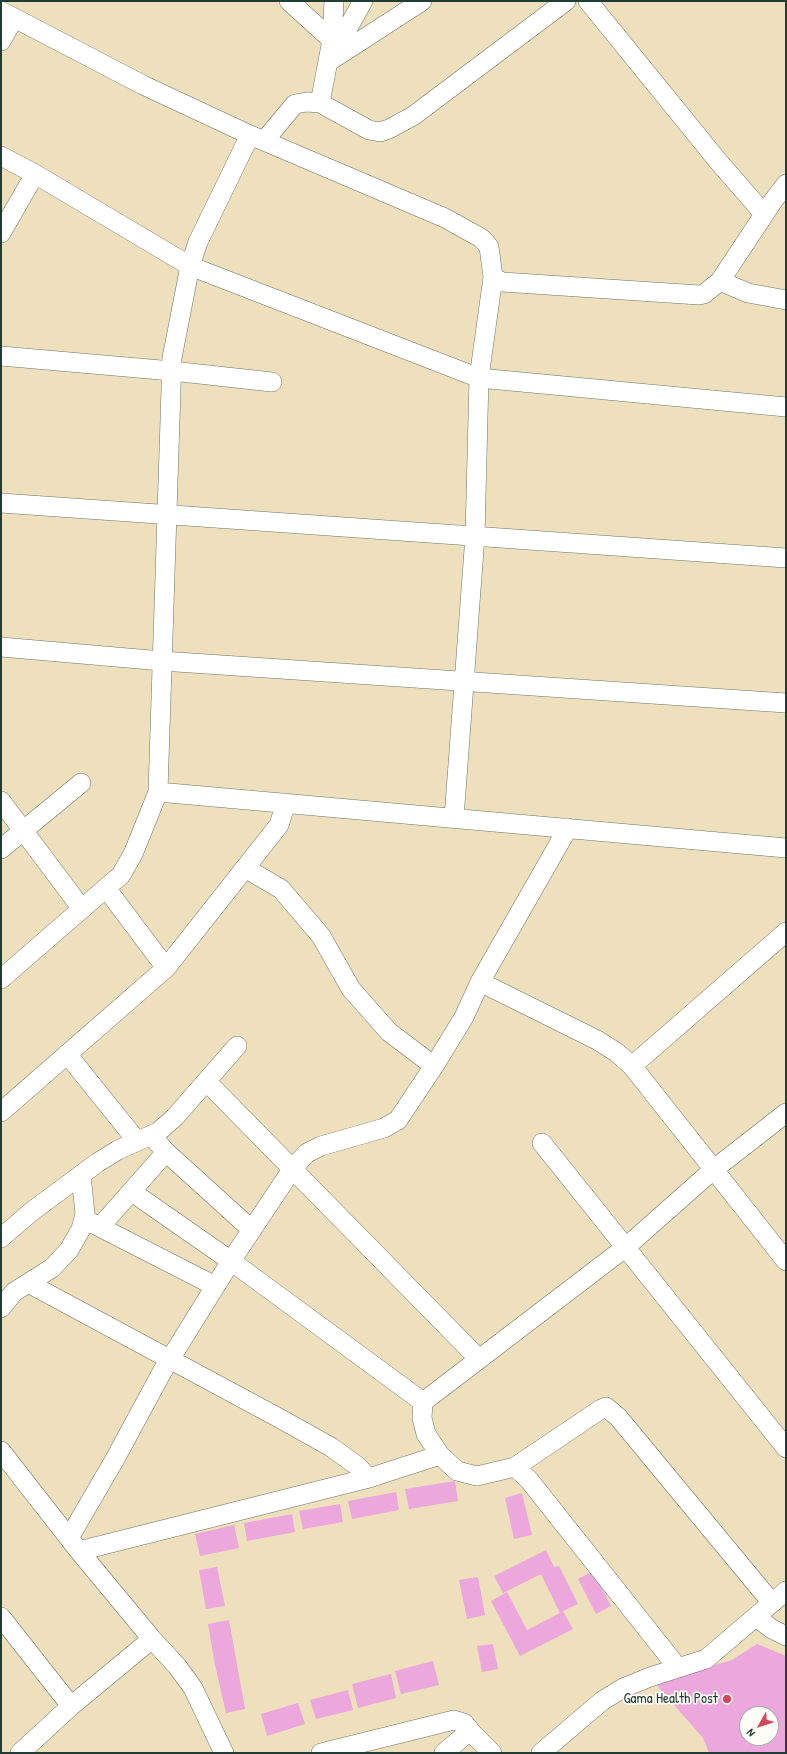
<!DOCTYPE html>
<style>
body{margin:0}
#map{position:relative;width:787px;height:1754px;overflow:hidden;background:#eedfbd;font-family:"Patrick Hand",sans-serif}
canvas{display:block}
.frame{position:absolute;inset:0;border:2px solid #1f3d34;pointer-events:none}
.north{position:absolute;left:739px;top:1706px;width:40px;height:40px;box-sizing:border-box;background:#fdfcf7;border:1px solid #a4b0a9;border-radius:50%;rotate:231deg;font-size:11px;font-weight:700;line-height:16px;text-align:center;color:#1f3d34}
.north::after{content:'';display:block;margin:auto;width:14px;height:18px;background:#d1495b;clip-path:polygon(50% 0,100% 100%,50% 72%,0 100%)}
</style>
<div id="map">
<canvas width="787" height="1754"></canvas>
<div class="frame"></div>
<div class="north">N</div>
</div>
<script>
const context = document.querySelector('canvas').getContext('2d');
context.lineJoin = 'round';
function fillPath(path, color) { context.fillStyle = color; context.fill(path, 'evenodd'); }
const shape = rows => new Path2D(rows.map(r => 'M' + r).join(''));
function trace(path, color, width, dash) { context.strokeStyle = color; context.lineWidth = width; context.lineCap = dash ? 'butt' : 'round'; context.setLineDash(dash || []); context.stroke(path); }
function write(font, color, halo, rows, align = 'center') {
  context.font = font + ' "Patrick Hand",sans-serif'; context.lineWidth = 3.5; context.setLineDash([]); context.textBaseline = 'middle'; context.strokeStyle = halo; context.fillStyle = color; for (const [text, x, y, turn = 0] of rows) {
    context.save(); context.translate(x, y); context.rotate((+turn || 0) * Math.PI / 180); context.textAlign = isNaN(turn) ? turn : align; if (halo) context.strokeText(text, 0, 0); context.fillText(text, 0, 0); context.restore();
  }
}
fillPath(shape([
 [455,1481,458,1501,409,1509,405,1489],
 [396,1492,399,1510,352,1519,348,1501],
 [522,1493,532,1535,514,1539,505,1498],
 [340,1504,343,1522,303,1529,299,1511],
 [292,1514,295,1532,247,1541,244,1523],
 [234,1525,239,1548,200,1556,195,1534],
 [546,1550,554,1567,559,1566,578,1604,563,1611,573,1629,520,1656,491,1601,507,1592,527,1630,560,1613,541,1574,503,1593,494,1576],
 [217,1567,225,1606,206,1609,199,1570],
 [593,1571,611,1606,596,1614,578,1579],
 [478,1577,485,1615,467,1619,459,1580],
 [229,1620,245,1709,226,1713,215,1665,208,1624],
 [493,1644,498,1669,482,1672,477,1646],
 [757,1644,786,1656,786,1753,709,1753,703,1738,655,1683,732,1660],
 [747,1714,771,1714,771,1738,747,1738],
 [433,1661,439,1685,401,1694,395,1671],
 [391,1674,396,1698,358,1708,352,1684],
 [348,1690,353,1710,316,1719,310,1700],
 [298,1703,305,1724,267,1736,261,1714]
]), '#eca7dc');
const minor = shape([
 [289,1,332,40,320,103],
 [588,1,718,161,764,214],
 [1,11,143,85,250,135,445,218,481,238,486,243,489,247,493,277,502,282,699,295,704,294,720,281,773,201,786,184],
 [332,40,334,1],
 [1,41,14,18],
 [331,58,363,1],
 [328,62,422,1],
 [264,141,295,104,307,102,320,103,369,130,380,132,389,129,413,116,566,1],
 [1,156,35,174,190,266,479,378,786,407],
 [1,233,35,174],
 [720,281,748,293,786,300],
 [1,356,172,371,272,382],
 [1,503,786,558],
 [1,647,162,661,786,703],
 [158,792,786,848],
 [1,801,82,909],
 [454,818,475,536,479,378,493,277],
 [1,849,81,783],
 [245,868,281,889,321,936,351,989,389,1032,434,1066],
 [106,888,166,968],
 [1,979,121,875,133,854,158,792,172,358,190,266,198,242,250,135],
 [480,982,597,1040,616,1052,632,1066,786,1261],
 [67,1054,137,1141],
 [632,1066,786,932],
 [207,1082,479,1359],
 [1,1112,166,968,279,825,286,803],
 [151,1135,166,1152,252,1230],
 [542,1143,786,1448],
 [132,1192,231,1261,423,1402],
 [84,1219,215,1286],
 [100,1227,166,1152],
 [1,1238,31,1212,97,1163,118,1150,158,1132,175,1117,237,1046],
 [28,1283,279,1418,331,1447,356,1465,369,1478],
 [1,1308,14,1292,52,1268,69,1250,81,1229,85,1214,81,1175],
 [1,1451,79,1551,152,1639,177,1666,193,1688,224,1753],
 [515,1467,529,1480,678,1668],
 [69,1538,115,1459,162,1372,231,1261,293,1168,307,1153,321,1146,384,1128,398,1120,434,1066,464,1017,480,982,568,828],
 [79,1551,369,1478,440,1455],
 [772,1603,618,1417,606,1407,601,1409,515,1467,477,1476,457,1471,440,1455,426,1434,422,1418,423,1402,626,1247,713,1170,786,1113],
 [1,1617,71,1706],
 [756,1617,772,1629,786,1636],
 [20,1753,71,1706,152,1639],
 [321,1753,454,1720,464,1723,473,1734],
 [444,1753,465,1735,473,1734,492,1753],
 [541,1753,602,1701,623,1688,650,1677,706,1659,786,1591]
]);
trace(minor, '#677664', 20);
trace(minor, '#fff', 19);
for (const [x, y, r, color] of [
 [727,1699,5,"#d1495b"]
]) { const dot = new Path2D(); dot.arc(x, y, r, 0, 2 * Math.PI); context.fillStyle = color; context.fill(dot); trace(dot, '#fdfcf7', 1.5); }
write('15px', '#1f3d34', '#fdfcf7', [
 ["Gama Health Post",718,1699]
], 'right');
</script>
